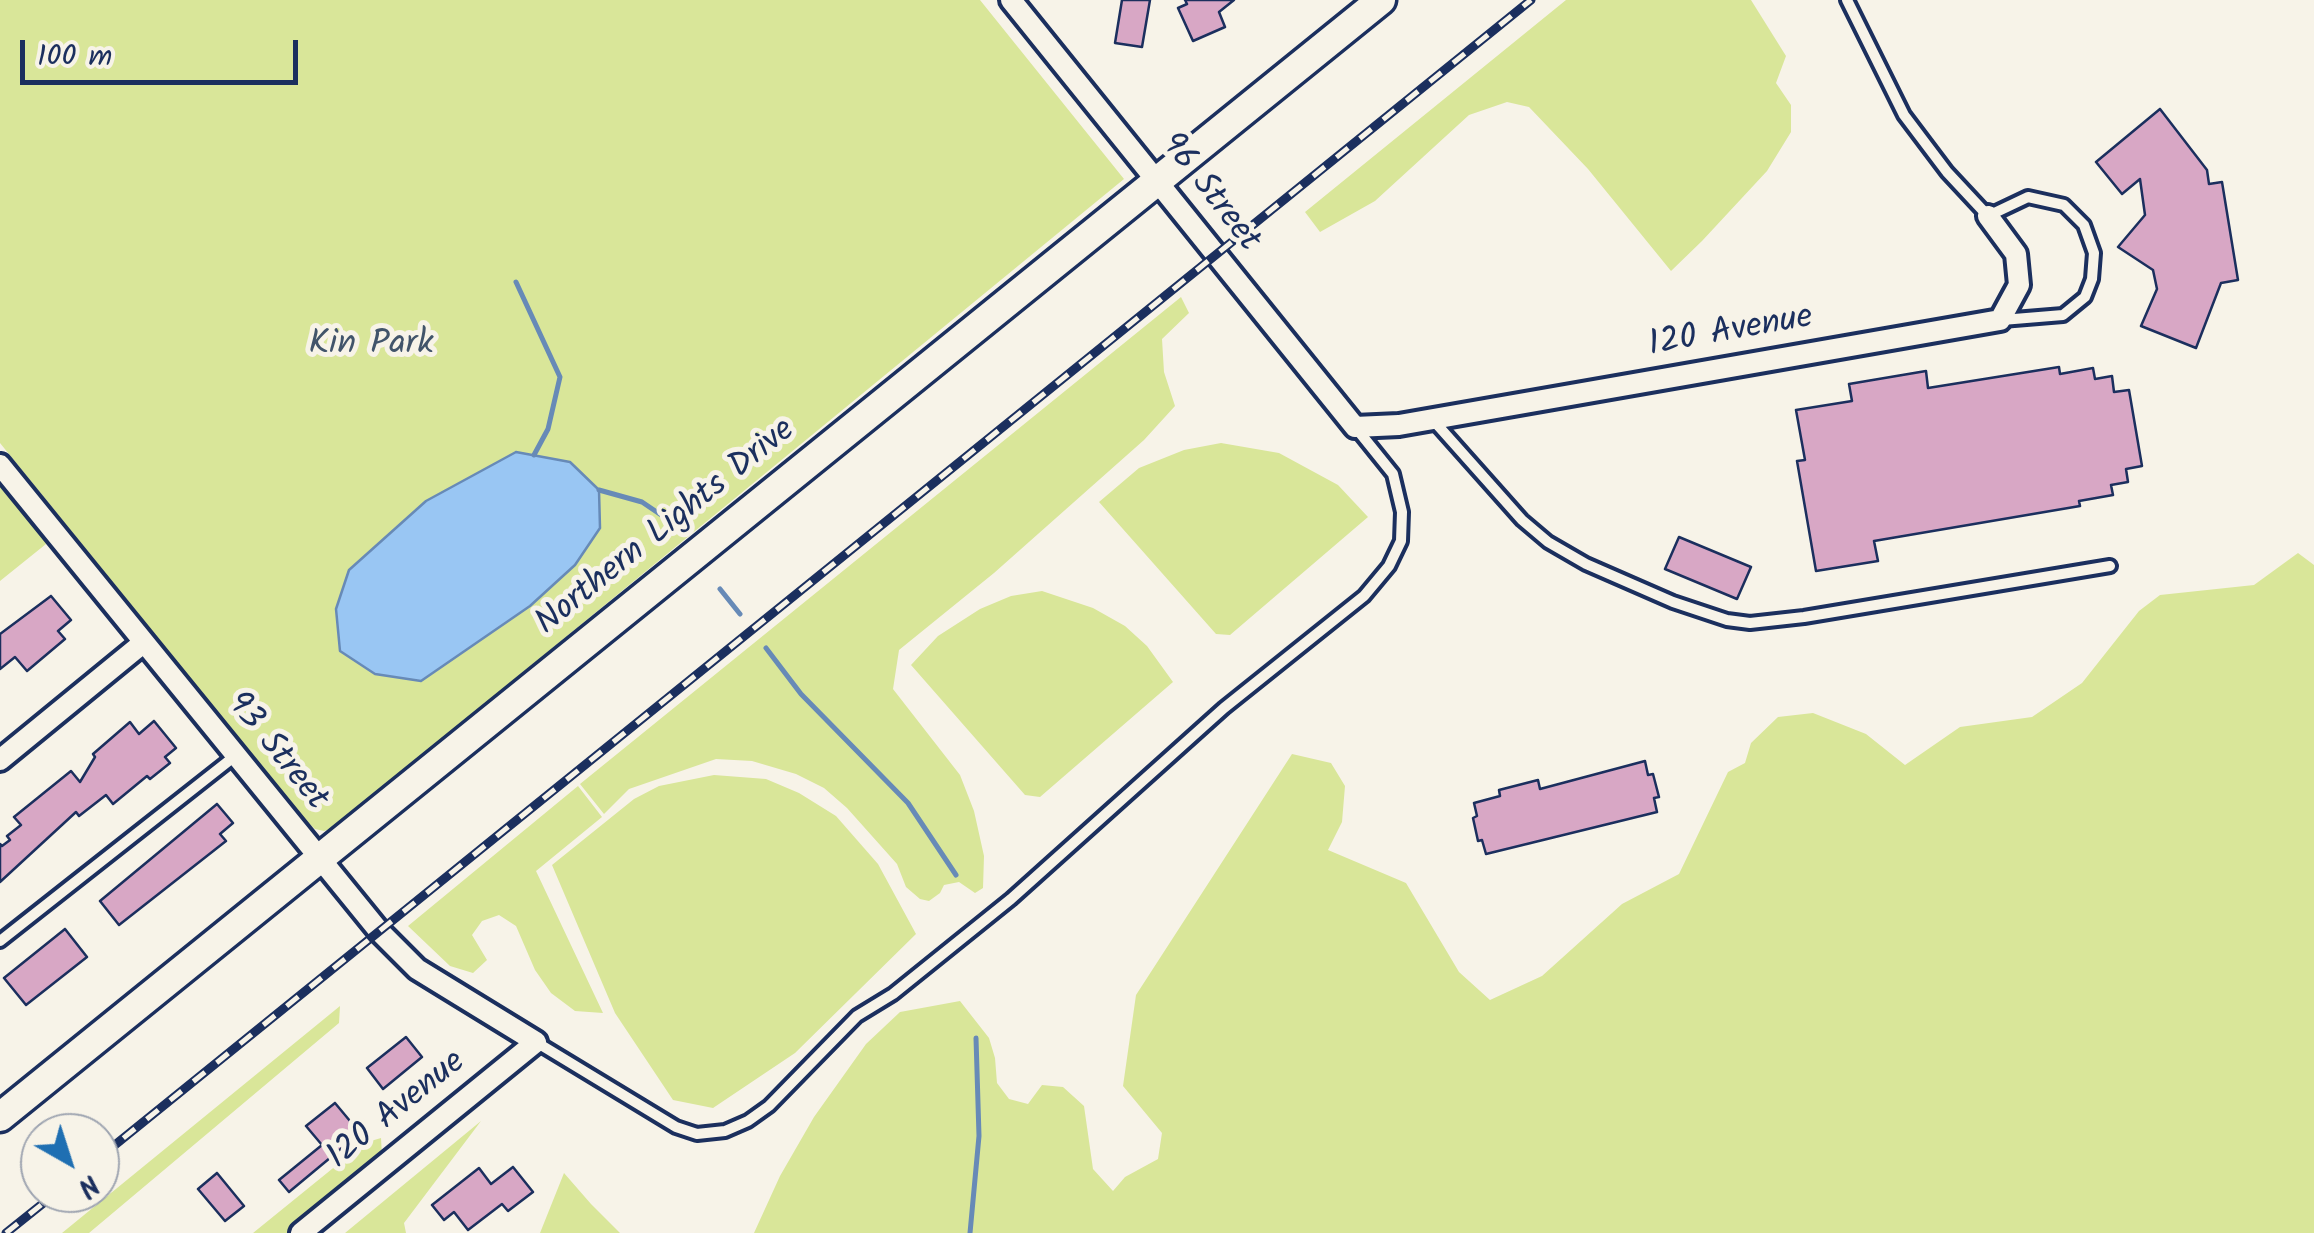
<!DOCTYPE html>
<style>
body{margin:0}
#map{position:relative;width:2314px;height:1233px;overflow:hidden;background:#f7f3e8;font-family:Kalam,sans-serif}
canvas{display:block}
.north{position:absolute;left:20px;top:1113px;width:100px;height:100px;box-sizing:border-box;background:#f7f3e8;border:2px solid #9fa5b1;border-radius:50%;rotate:141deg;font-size:28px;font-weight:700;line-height:40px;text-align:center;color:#1b2f5e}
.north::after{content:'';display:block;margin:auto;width:35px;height:45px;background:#1f6fb2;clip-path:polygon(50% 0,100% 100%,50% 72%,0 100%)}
.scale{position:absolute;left:20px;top:40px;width:278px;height:45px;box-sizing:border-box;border:5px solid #1b2f5e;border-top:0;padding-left:12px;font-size:30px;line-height:35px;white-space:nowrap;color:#1b2f5e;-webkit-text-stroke:8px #f7f3e8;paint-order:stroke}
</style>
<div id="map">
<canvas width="2314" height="1233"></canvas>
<div class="north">N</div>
<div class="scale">100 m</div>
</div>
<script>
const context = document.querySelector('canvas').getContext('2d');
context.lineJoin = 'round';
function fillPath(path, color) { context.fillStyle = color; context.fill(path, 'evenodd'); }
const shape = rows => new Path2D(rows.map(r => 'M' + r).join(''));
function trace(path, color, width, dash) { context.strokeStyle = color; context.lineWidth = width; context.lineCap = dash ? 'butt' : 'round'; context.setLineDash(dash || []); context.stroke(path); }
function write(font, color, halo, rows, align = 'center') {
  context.font = font + ' Kalam,sans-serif'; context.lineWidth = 10; context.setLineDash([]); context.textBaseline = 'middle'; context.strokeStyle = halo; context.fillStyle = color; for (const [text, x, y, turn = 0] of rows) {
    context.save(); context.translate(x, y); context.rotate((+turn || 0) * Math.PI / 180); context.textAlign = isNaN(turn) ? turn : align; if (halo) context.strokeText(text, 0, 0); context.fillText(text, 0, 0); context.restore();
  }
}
fillPath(shape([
 [0,0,980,0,1124,179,333,828,324,831,315,829,305,820,0,443],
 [1566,0,1751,0,1786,56,1776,83,1791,105,1791,132,1767,171,1702,241,1671,271,1588,169,1529,107,1507,102,1469,115,1375,201,1320,232,1305,212],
 [1181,297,1189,313,1162,339,1164,372,1175,406,1144,440,994,573,899,650,893,689,960,775,974,811,984,856,983,888,975,893,959,882,944,885,940,893,929,901,920,899,906,887,897,864,847,808,824,788,796,774,752,761,716,759,629,789,604,814,580,784],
 [1221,443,1279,453,1338,485,1368,517,1230,635,1216,634,1099,502,1139,468,1184,450],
 [0,478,51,540,0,581],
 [2298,553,2314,565,2314,1233,754,1233,780,1176,814,1117,866,1044,900,1012,960,1001,989,1038,995,1058,997,1083,1009,1099,1028,1104,1042,1085,1063,1087,1084,1106,1093,1169,1113,1191,1125,1177,1158,1159,1162,1133,1123,1086,1136,995,1292,754,1331,763,1345,786,1342,822,1328,850,1406,883,1459,972,1490,1000,1542,976,1622,904,1679,874,1728,772,1745,763,1751,743,1778,717,1813,713,1866,734,1905,765,1960,727,2032,717,2082,683,2139,611,2160,595,2254,585],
 [1042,591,1093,608,1125,626,1147,646,1173,682,1040,797,1025,795,911,665,938,636,980,609,1011,596],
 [714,775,766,779,799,793,836,816,878,864,916,934,795,1053,713,1108,673,1100,615,1013,552,865,634,799,659,786],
 [578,786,602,817,536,871,603,1013,575,1011,551,993,535,970,516,926,499,915,482,921,472,935,487,960,473,973,450,966,408,926],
 [340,1006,339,1023,89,1233,62,1233],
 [481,1121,404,1223,406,1233,345,1233],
 [381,1138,382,1156,287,1233,253,1233,364,1143],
 [564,1173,591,1204,620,1233,540,1233]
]), '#d9e699');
const water = shape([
 [516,452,570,462,599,490,600,528,575,565,530,606,421,681,375,674,340,651,336,609,349,570,426,501,516,452]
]);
fillPath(water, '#99c6f3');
trace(water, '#678ab7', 2.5);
trace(shape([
 [516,282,560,377,548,429,534,455],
 [599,490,642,502,673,523],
 [720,589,740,614],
 [766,648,801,694,908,803,956,875],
 [970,1233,979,1136,976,1038]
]), '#678ab7', 5);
const building = shape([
 [1122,0,1150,0,1142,47,1115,43,1122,0],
 [1185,0,1234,0,1219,12,1225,27,1193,41,1178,8,1187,4,1185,0],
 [2160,109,2207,170,2209,184,2222,182,2238,280,2221,283,2196,348,2141,326,2157,289,2153,270,2118,247,2145,215,2140,179,2122,194,2096,162,2160,109],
 [2059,367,2060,374,2093,368,2095,379,2112,376,2114,392,2129,390,2142,466,2126,469,2128,482,2111,485,2113,495,2079,501,2080,506,1874,541,1878,561,1816,571,1797,461,1805,460,1796,410,1852,401,1849,384,1926,371,1928,388,2059,367],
 [1679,537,1751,567,1737,599,1665,569,1679,537],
 [51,596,71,620,58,631,65,639,27,671,15,657,0,669,0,634,51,596],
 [154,721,176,748,165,757,170,763,150,779,147,776,113,804,106,795,79,816,76,812,0,882,0,844,2,846,10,840,7,836,21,825,14,817,71,771,80,782,95,757,93,754,130,722,139,734,154,721],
 [1645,761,1648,775,1653,774,1659,797,1654,798,1657,812,1486,854,1482,840,1478,841,1473,818,1477,816,1474,803,1500,796,1499,790,1538,780,1540,789,1645,761],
 [217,804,233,823,220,834,226,841,119,925,100,901,217,804],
 [65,929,87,957,26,1005,4,978,65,929],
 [406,1037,422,1057,383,1089,367,1068,406,1037],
 [335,1103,360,1133,289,1192,279,1180,322,1145,306,1126,335,1103],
 [513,1167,533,1192,508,1211,502,1204,468,1230,454,1212,444,1220,432,1205,479,1168,491,1184,513,1167],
 [217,1173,244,1206,225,1221,198,1189,217,1173]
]);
fillPath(building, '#d8a7c5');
trace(building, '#1b2f5e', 2.5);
const service = shape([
 [1847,0,1904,115,1947,172,1988,216,2028,197,2064,205,2084,225,2094,253,2092,279,2085,297,2063,315,2002,320],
 [1433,420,1522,520,1548,542,1586,564,1673,602,1727,620,1750,623,1804,617,2110,566],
 [0,941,235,756],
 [536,1042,676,1127,697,1134,725,1131,748,1121,769,1106,857,1016,893,994,1011,899,1224,708,1364,596,1389,566,1401,541,1402,512,1393,474,1356,428]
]);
const minor = shape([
 [1011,0,1355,427,1399,425,2000,320,2019,285,2016,254,1988,216],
 [0,465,379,931,417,969,536,1042,301,1233],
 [0,760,143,643]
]);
const secondary = shape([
 [0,1117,1381,0]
]);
trace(service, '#1b2f5e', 18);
trace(minor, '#1b2f5e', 28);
trace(secondary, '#1b2f5e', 35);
trace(service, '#f7f3e8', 10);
trace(minor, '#f7f3e8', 20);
trace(secondary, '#f7f3e8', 28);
const rail = shape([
 [100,1157,1531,0],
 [6,1233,56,1193]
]);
trace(rail, '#1b2f5e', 9);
trace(rail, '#f7f3e8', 5, [15]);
write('35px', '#1b2f5e', '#f7f3e8', [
 ["96 Street",1208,194,52],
 ["120 Avenue",1731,334,-10],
 ["Northern Lights Drive",667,529,-39],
 ["93 Street",275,753,51],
 ["120 Avenue",398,1112,-39]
]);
write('35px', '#41546a', '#f7f3e8', [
 ["Kin Park",371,347]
]);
</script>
